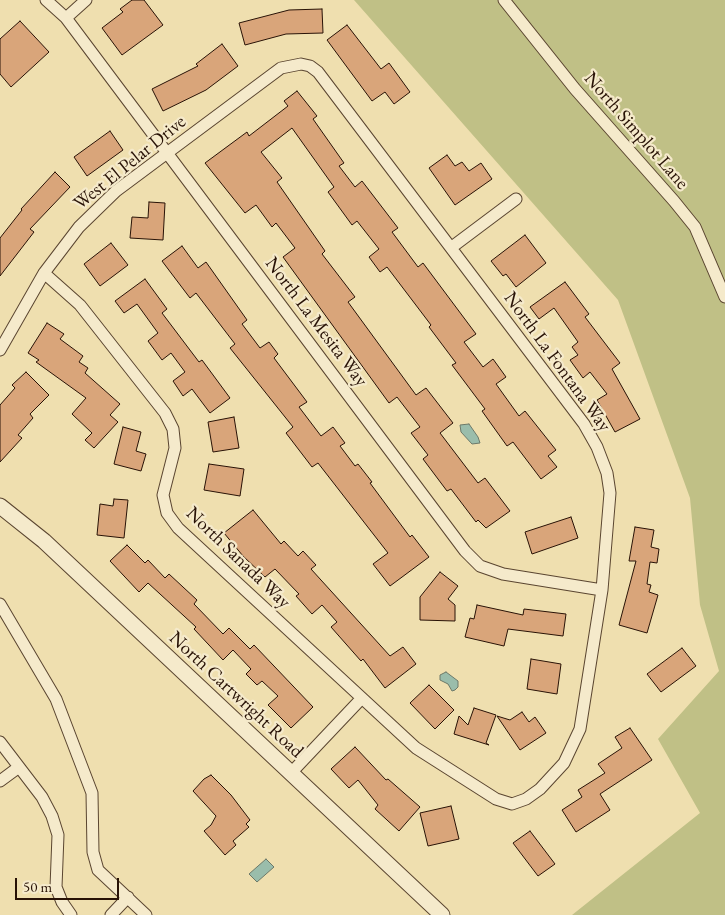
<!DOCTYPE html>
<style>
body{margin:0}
#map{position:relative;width:725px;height:915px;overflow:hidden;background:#efdfaf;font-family:"EB Garamond",serif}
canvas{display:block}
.scale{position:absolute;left:15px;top:878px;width:104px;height:22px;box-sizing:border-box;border:2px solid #281206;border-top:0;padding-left:6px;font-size:15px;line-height:18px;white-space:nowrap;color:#281206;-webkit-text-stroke:4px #f5eacb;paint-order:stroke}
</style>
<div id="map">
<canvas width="725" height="915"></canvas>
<div class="scale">50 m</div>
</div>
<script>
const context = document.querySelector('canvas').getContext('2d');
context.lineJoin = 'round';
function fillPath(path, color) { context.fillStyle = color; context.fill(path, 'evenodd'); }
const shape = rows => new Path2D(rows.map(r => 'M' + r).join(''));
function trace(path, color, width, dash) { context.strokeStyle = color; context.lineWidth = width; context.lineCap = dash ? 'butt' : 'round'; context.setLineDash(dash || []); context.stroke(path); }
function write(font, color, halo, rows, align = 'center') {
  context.font = font + ' "EB Garamond",serif'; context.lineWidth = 4.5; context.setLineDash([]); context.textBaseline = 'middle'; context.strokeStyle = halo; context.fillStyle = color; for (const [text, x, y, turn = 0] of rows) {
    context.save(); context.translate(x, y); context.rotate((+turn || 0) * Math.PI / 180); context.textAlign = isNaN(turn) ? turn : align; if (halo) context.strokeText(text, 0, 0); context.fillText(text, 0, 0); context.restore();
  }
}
fillPath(shape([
 [354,0,725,0,725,915,572,915,700,813,658,739,719,671,700,605,690,498,618,300]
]), '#c0c086');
const water = shape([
 [469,424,478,437,480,443,472,444,461,432,460,425,469,424],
 [446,672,458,681,458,687,455,690,452,691,448,684,440,680,440,675,446,672],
 [266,859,274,867,257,882,249,874,266,859]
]);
fillPath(water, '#9abdab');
trace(water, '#6c7969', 1);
const building = shape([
 [132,0,144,0,163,25,122,55,102,28,123,12,120,9,132,0],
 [322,9,323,33,286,34,245,45,239,23,289,10,322,9],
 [20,21,49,52,11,87,0,74,0,39,20,21],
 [347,25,381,69,389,63,410,92,394,104,385,92,372,101,327,40,347,25],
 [222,44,238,66,206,90,163,111,152,89,198,66,196,64,222,44],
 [297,91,317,116,313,119,344,163,339,166,355,187,362,181,398,228,392,232,418,267,423,263,476,334,464,342,483,367,493,359,506,377,496,384,519,416,525,411,556,450,548,456,557,467,541,479,513,442,507,446,482,411,485,409,452,365,456,363,429,327,431,325,387,267,380,272,369,257,379,249,357,221,352,225,328,192,334,187,292,128,261,152,282,178,277,182,325,251,322,254,355,297,348,302,416,395,426,388,453,423,440,433,478,483,485,478,510,511,486,528,478,520,476,522,451,489,447,491,423,459,428,455,411,433,420,427,397,397,389,403,283,257,295,248,276,223,272,227,256,205,245,213,205,163,247,132,249,136,288,106,284,101,297,91],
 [110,131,123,150,87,176,74,157,110,131],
 [447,155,455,166,462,162,469,171,481,163,492,179,455,205,429,168,447,155],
 [55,172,70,187,30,229,34,232,0,276,0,238,22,210,21,209,55,172],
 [149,202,165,203,163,240,130,238,132,217,148,218,149,202],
 [525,235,546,263,516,287,506,274,503,276,491,261,525,235],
 [111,243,128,265,100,286,84,264,111,243],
 [182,246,198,268,206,262,247,320,242,324,260,348,269,342,278,354,274,358,307,402,299,407,321,436,333,427,345,443,340,446,355,466,358,464,372,482,370,483,410,537,412,535,429,557,390,586,373,564,388,553,318,463,312,467,286,433,293,427,230,348,235,344,196,293,190,298,162,261,182,246],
 [145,279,167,309,162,313,199,362,202,360,230,398,210,413,192,389,183,396,173,381,185,372,171,353,162,360,148,341,158,333,137,304,124,313,115,301,145,279],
 [565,282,589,314,585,317,620,363,612,369,640,419,615,432,597,400,607,394,590,372,583,378,570,360,578,355,572,347,578,342,554,308,539,319,530,307,565,282],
 [47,323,64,334,60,339,83,356,79,362,88,368,85,373,120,404,110,415,118,422,94,448,85,440,92,433,72,414,86,398,36,362,39,360,28,353,47,323],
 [26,372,49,395,30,414,33,418,18,435,22,438,0,462,0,405,15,388,12,385,26,372],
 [234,417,239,448,213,452,208,422,234,417],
 [123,427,141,432,136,451,146,454,141,471,114,464,123,427],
 [209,464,244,469,240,496,204,490,209,464],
 [114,499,128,500,124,538,97,535,100,504,113,506,114,499],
 [253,510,281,544,284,541,298,556,303,551,316,565,311,569,390,656,403,647,416,664,385,688,363,659,361,661,331,627,337,622,322,605,312,614,296,596,299,594,275,569,265,577,243,556,224,533,253,510],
 [571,517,578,538,532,554,525,532,571,517],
 [635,527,654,530,651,547,659,549,657,563,650,562,647,584,651,585,649,592,658,595,647,633,619,625,636,561,629,561,635,527],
 [127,545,145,563,148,560,165,578,169,574,197,600,194,604,223,634,229,628,250,649,254,645,313,707,291,728,268,705,278,696,262,681,257,685,246,674,251,669,233,650,223,660,194,629,196,627,148,583,139,592,110,561,127,545],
 [440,572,458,586,448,599,455,605,455,621,420,620,420,597,440,572],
 [477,605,523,615,524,609,566,614,563,636,508,629,504,646,465,637,470,618,474,619,477,605],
 [682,648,696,666,661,692,647,674,682,648],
 [531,659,561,664,557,694,527,689,531,659],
 [429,685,454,710,435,729,410,703,429,685],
 [474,708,496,715,486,743,489,745,454,734,459,716,468,725,474,708],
 [522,712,529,722,535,717,546,733,520,750,497,716,510,720,522,712],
 [630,728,652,760,600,794,610,810,576,832,562,810,582,797,578,790,605,773,598,764,622,748,615,737,630,728],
 [355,747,386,780,388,779,420,807,399,831,375,809,378,805,358,780,349,788,331,769,355,747],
 [211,775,231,795,250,820,246,824,249,827,233,841,236,845,225,855,204,831,211,825,216,816,193,791,204,779,211,775],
 [451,806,459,839,428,846,420,813,451,806],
 [530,831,555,864,538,876,513,843,530,831]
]);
fillPath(building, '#d9a57a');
trace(building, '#281206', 1);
const minor = shape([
 [46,0,66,18,465,551,480,566,503,574,602,590],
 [504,0,575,89,674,201,695,227,725,297],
 [66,18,86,0],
 [452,247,516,199],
 [0,350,44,273,79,227,116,191,281,68,301,64,310,66,318,72,584,424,597,447,607,473,610,493,602,590,580,729,564,763,540,789,526,799,512,804,496,799,416,748,178,528,167,513,163,495,175,448,173,429,165,413,80,305,44,273],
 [0,604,56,699,92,793,93,852,98,870,146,915],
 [0,742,42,797,52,816,58,835,56,887,62,902,71,915],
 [290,774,361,699],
 [0,781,19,767],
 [111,915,128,897]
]);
const tertiary = shape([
 [0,506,44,541,442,915]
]);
trace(minor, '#5a4530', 13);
trace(tertiary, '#5a4530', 17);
trace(minor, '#f5eacb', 11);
trace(tertiary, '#f5eacb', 15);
write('19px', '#281206', '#f5eacb', [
 ["North Simplot Lane",636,131,49],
 ["West El Pelar Drive",130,163,-39],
 ["North La Mesita Way",316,322,53],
 ["North La Fontana Way",557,362,54],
 ["North Sanada Way",238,558,44],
 ["North Cartwright Road",236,695,43]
]);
</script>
